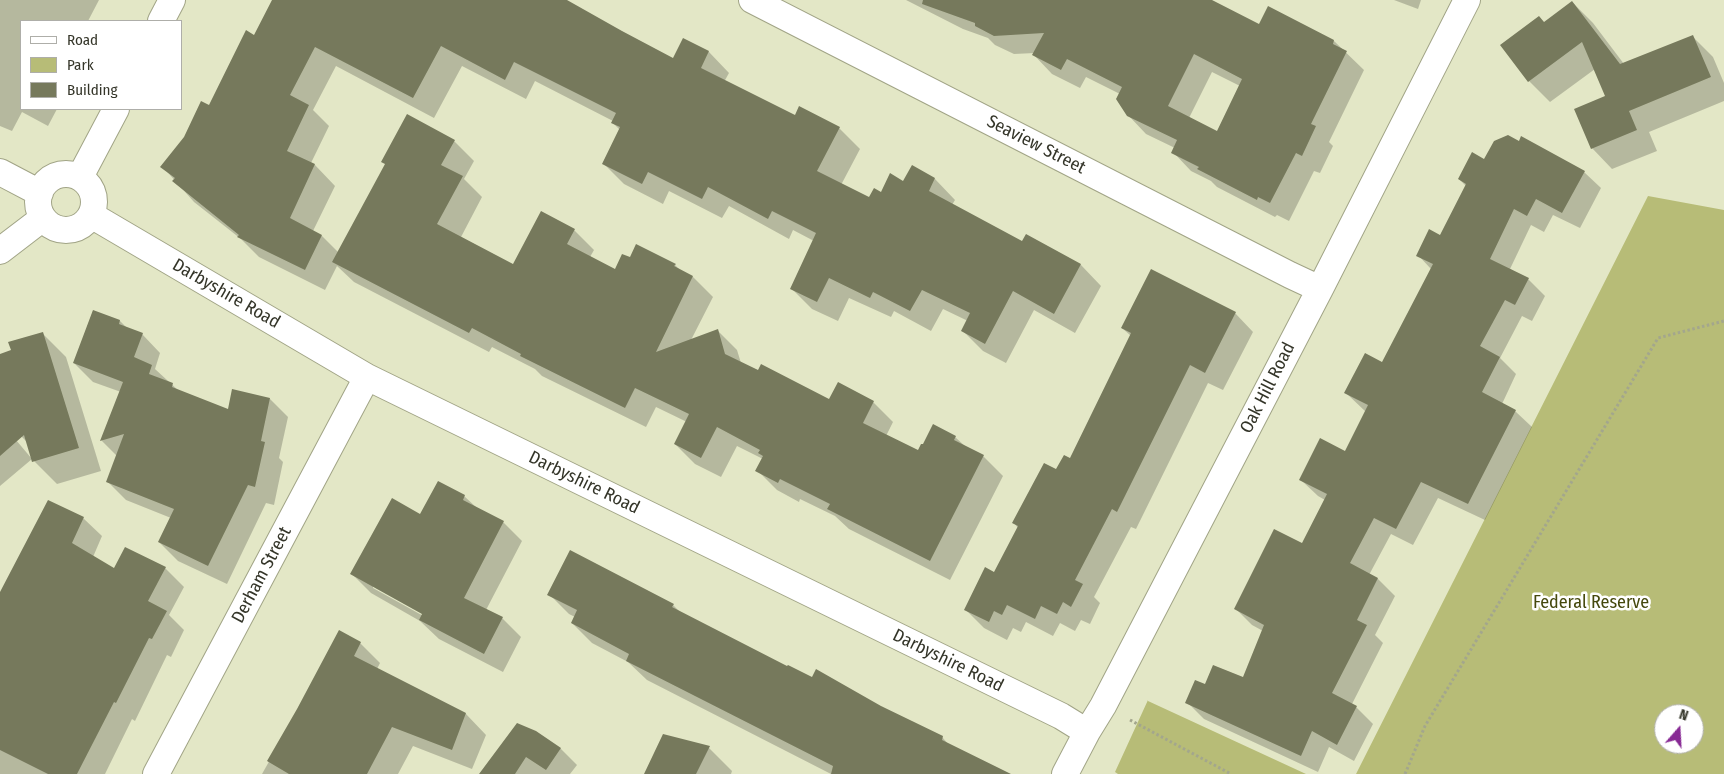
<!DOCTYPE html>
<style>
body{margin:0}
#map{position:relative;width:1724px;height:774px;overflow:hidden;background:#e3e7c6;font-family:"Fira Sans Condensed",sans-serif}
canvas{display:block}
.legend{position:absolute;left:20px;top:20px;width:162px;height:90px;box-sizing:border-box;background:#fff;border:1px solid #aeaea9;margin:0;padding:6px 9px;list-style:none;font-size:15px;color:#343529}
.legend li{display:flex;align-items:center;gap:10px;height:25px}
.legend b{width:25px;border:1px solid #aeaea9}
.north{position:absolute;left:1654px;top:704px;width:50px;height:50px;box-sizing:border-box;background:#fff;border:1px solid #aeaea9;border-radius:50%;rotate:19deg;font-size:14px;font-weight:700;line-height:20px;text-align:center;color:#343529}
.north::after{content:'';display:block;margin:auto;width:18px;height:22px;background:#872994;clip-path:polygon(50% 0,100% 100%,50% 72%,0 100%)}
</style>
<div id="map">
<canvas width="1724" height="774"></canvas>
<ul class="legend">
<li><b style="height:6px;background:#fff"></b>Road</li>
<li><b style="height:14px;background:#b7bc77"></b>Park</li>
<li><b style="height:14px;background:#76795c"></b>Building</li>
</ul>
<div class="north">N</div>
</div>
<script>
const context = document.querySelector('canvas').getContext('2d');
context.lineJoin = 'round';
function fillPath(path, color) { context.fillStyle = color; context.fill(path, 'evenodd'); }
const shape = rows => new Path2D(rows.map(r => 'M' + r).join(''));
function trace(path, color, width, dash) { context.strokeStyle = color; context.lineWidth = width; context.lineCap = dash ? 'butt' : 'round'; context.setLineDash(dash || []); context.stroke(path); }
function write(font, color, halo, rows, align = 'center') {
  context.font = font + ' "Fira Sans Condensed",sans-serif'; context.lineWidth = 5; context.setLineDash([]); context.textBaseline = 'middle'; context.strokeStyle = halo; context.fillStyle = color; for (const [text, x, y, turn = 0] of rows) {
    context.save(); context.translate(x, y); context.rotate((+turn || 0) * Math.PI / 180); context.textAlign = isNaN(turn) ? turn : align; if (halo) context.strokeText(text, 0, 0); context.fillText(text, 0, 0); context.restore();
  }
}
fillPath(shape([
 [1648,196,1724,210,1724,774,1356,774],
 [1664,714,1694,714,1694,744,1664,744],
 [1148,700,1148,701,1306,774,1118,774,1115,772]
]), '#b7bc77');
fillPath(shape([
 [0,0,99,0,88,21,21,21,21,109,57,109,48,126,22,112,12,131,0,126],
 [273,0,564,0,674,60,684,40,709,52,729,73,724,82,795,117,800,108,839,128,860,149,841,185,870,199,904,183,912,167,935,179,955,200,952,205,1022,243,1026,236,1081,265,1101,286,1075,333,1034,310,1006,363,983,351,963,331,968,321,943,309,931,331,894,311,891,317,849,298,838,321,812,309,791,288,814,241,793,230,789,239,729,206,722,218,669,191,663,204,624,184,603,163,620,130,613,123,613,121,535,81,526,99,462,66,434,118,336,66,313,110,329,126,311,163,315,165,335,186,313,231,322,236,338,252,454,141,474,161,464,179,482,197,461,237,514,266,574,230,594,250,590,257,616,270,630,259,675,265,681,271,693,277,713,297,691,340,717,330,737,350,741,363,830,401,873,402,893,422,886,436,918,452,955,437,966,447,983,456,1003,476,950,580,849,529,835,516,800,499,799,502,777,490,757,470,763,459,737,446,721,477,695,464,675,444,687,422,656,407,646,427,542,376,535,369,492,347,489,352,354,282,337,266,325,290,259,257,241,239,194,202,162,166,210,107,255,36],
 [906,0,1209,0,1259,26,1334,41,1364,70,1329,142,1333,146,1320,173,1314,171,1289,221,1277,215,1275,217,1217,187,1211,181,1191,171,1173,152,1175,148,1146,134,1128,115,1120,94,1086,77,1080,88,1052,74,1034,55,1035,53,1014,54,995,45,988,38,963,29],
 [1212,72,1240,86,1217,132,1189,118],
 [1394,0,1421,0,1418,9],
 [1572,2,1593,23,1624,64,1692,36,1713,57,1724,83,1724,101,1649,132,1657,151,1612,169,1592,148,1606,97,1595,69,1550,102,1529,81,1545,23],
 [1485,161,1584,172,1601,188,1580,228,1553,215,1544,232,1531,225,1510,269,1528,279,1545,296,1532,321,1522,316,1500,358,1516,374,1502,404,1515,411,1532,427,1485,520,1438,498,1413,545,1391,534,1369,575,1378,579,1395,596,1375,635,1383,643,1352,704,1356,707,1373,724,1354,761,1329,747,1318,772,1204,719,1187,702,1206,686,1244,679,1263,631,1252,625,1235,608,1302,545,1325,500,1318,496,1301,480,1345,452,1366,412,1346,393,1383,363,1431,269,1418,255,1440,236,1466,186,1459,179],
 [93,311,120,321,128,329,142,334,160,353,155,369,180,392,229,410,270,399,288,417,279,458,283,462,274,505,266,503,227,584,178,561,159,542,171,518,126,500,108,482,117,456,102,441,121,392,93,382,74,363],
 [1235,313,1253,332,1223,390,1208,383,1136,529,1131,527,1094,597,1100,603,1090,624,1081,620,1075,631,1060,623,1053,636,1026,622,1021,632,1013,628,1007,640,984,628,966,610,995,574,1018,528,1014,523,1057,471,1070,460,1131,336,1122,328],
 [43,334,66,357,101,471,57,484,34,461,28,443,22,437,0,366,0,355,12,351],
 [0,421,32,459,0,486],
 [464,496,477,508,503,522,522,541,486,610,502,618,521,637,503,672,439,639,420,621,371,593,352,574,421,515],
 [373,585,428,616,427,618,373,588],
 [83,518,102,536,93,557,115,570,165,568,184,587,169,615,184,630,171,657,167,655,135,721,132,719,105,774,0,774,0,595],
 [549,594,673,605,681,613,788,668,881,707,942,737,949,745,998,774,831,774,647,680,628,662,592,643,572,623,575,617,569,614],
 [360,643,380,663,377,669,466,714,486,735,472,769,413,746,398,774,262,774,298,710],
 [536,732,561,749,577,765,570,774,481,774],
 [663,736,709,748,732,771,731,774,646,774]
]), '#0003');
fillPath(shape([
 [272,0,567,0,622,31,673,58,683,38,709,51,701,68,795,115,799,106,840,127,817,171,869,197,874,188,881,192,890,173,903,181,912,165,935,178,929,191,1022,241,1026,234,1081,264,1054,314,1013,291,985,344,961,331,970,313,922,290,910,311,873,292,870,298,829,278,817,302,790,289,816,233,772,211,768,219,708,187,702,199,648,172,642,184,602,164,620,127,611,123,616,113,514,62,505,80,441,46,413,98,315,47,290,95,309,105,287,151,315,164,290,218,322,235,305,270,237,237,239,235,172,181,175,178,160,167,184,137,201,101,209,105,246,30,254,35],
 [923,0,1212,0,1259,24,1268,6,1334,40,1333,44,1347,51,1311,124,1316,126,1302,156,1296,153,1270,203,1258,197,1257,200,1197,169,1199,167,1171,153,1177,140,1127,116,1116,99,1122,87,1067,59,1061,70,1032,55,1044,33,994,36,975,26,975,23,922,4],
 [1194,54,1242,79,1217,131,1168,106],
 [1572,1,1620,64,1693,35,1711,77,1629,111,1637,130,1591,149,1574,109,1605,96,1582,42,1528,82,1500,45,1539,16,1544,22],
 [407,114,455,140,441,165,463,176,437,224,513,264,541,211,575,229,567,244,615,269,622,254,630,257,636,244,676,264,674,266,693,276,656,352,718,329,725,354,758,370,761,364,829,399,838,382,874,401,863,423,918,450,921,444,923,444,933,424,956,436,954,440,984,455,930,561,827,509,830,504,780,479,778,483,755,471,763,456,758,453,760,450,717,427,701,458,674,444,689,414,635,388,625,408,520,356,521,354,472,328,469,333,332,262,385,164,381,162],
 [1508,135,1519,141,1521,136,1585,171,1562,213,1536,199,1527,216,1514,209,1490,259,1529,278,1515,305,1505,300,1480,346,1500,357,1482,392,1516,410,1468,504,1421,482,1396,529,1374,518,1350,563,1378,578,1357,620,1367,625,1332,693,1357,706,1337,745,1312,731,1301,756,1185,703,1195,680,1205,684,1213,665,1243,677,1264,625,1234,609,1274,529,1302,543,1327,494,1299,480,1320,438,1345,451,1368,405,1344,393,1365,353,1382,362,1433,264,1416,256,1429,229,1440,235,1466,184,1458,179,1472,152,1484,159,1494,141],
 [1151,269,1236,312,1205,373,1190,365,1117,512,1112,509,1075,580,1083,584,1071,607,1063,602,1057,614,1041,606,1035,619,1007,605,1002,615,994,611,989,622,964,610,985,567,994,572,1018,526,1012,523,1044,463,1056,469,1064,455,1070,458,1131,333,1121,328],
 [93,310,120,320,119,324,143,333,134,357,152,365,149,374,173,383,172,387,228,409,232,389,270,398,261,441,265,442,255,487,248,485,208,566,158,542,174,509,106,482,124,434,100,441,123,382,73,363],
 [43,332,79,448,32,462,24,435,0,456,0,354,11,350,8,342],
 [438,481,465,495,463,500,504,521,464,598,503,617,484,654,419,620,422,614,350,574,392,498,420,514],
 [48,500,84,517,72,543,114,568,125,547,166,567,148,601,167,611,152,639,149,638,116,703,114,702,77,774,48,774,0,750,0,592],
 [570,550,674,604,672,607,787,666,788,665,812,677,816,669,881,706,943,736,942,740,1011,774,831,774,833,766,626,661,629,654,571,623,577,610,547,595],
 [339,630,361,642,354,656,466,713,452,750,392,727,367,774,289,774,267,761,297,709],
 [517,723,536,731,561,748,546,770,526,757,515,774,479,774],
 [663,734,710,746,696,774,644,774]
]), '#76795c');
const street = shape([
 [752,0,1290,275,1320,289],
 [161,21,172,0],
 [0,172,40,193],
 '38 202a28 28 0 1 1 56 0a28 28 0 1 1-56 0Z',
 [80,177,116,109],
 [91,215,367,377,1061,716,1087,732],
 [0,251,43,218],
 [156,774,367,377],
 [1065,774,1087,732,1103,706,1320,289,1467,0]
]);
trace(street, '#a1a486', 28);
trace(shape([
 [1130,720,1231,774],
 [1405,774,1425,726,1658,338,1724,321]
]), '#a3a68d', 3, [2.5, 2.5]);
trace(street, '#fff', 26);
write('18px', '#343529', '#fff', [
 ["Seaview Street",1036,145,27],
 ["Darbyshire Road",226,294,30],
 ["Oak Hill Road",1268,388,-63],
 ["Darbyshire Road",584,483,26],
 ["Derham Street",262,575,-62],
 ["Darbyshire Road",948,661,26]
]);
write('18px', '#45480d', '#fff', [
 ["Federal Reserve",1591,603]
]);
</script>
